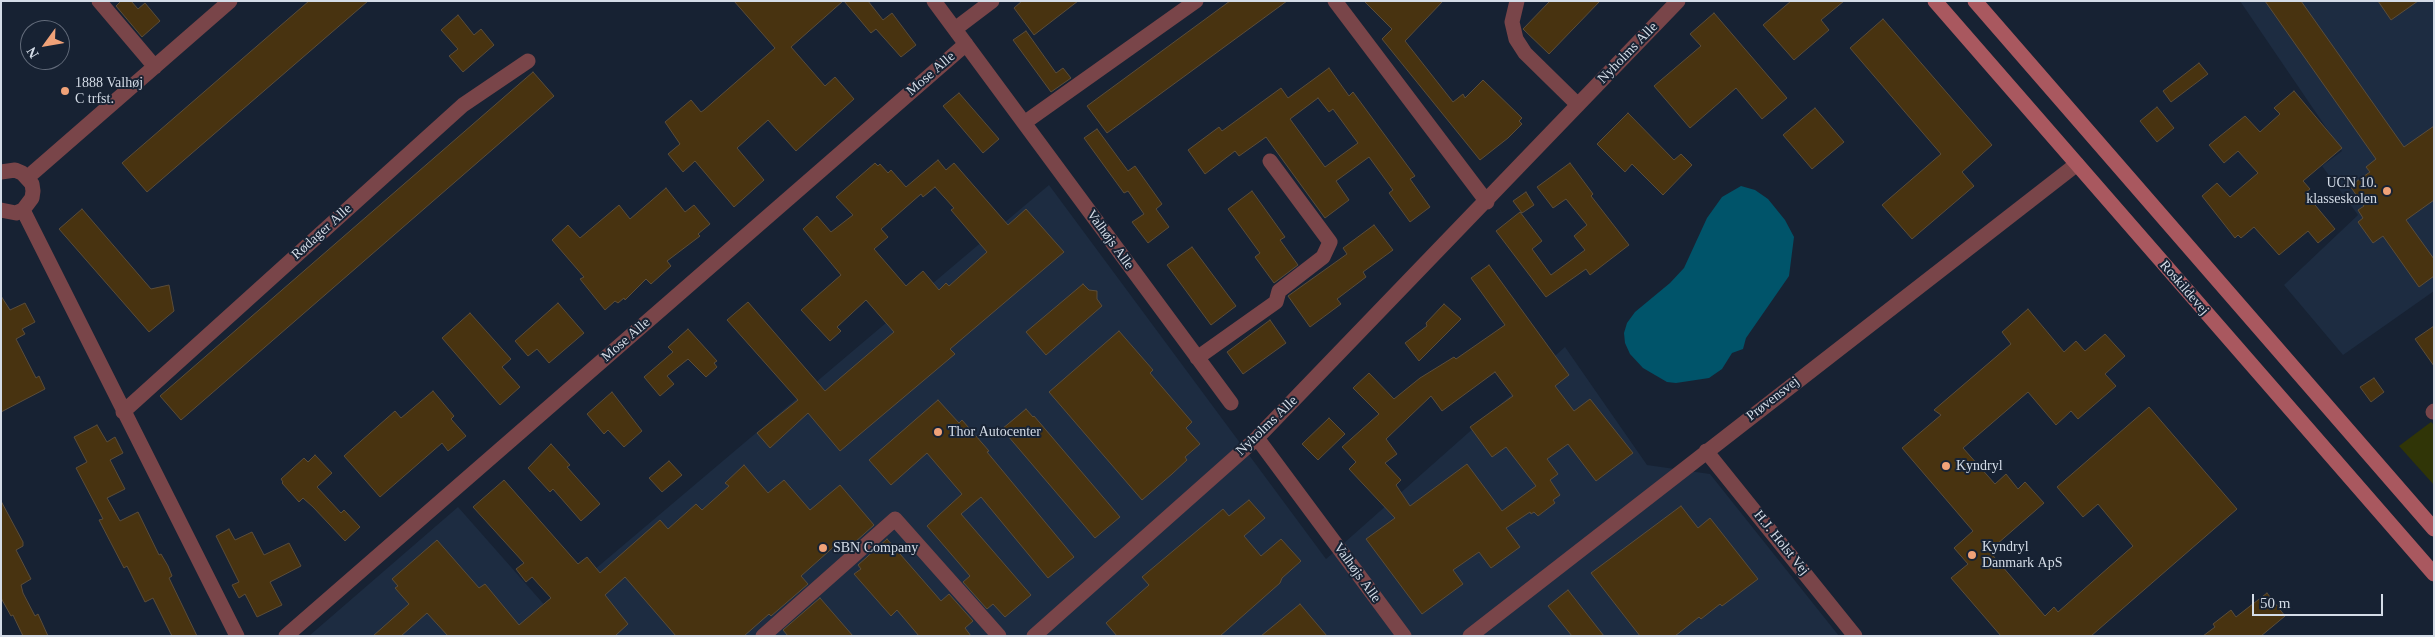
<!DOCTYPE html>
<meta charset="utf-8">
<style>
body{margin:0}
#map{position:relative;width:2435px;height:637px;overflow:hidden;background:#172233;font-family:"Times New Roman",serif}
canvas{display:block}
.frame{position:absolute;inset:0;border:2px solid #d4dce7;pointer-events:none}
.north{position:absolute;left:20px;top:20px;width:50px;height:50px;box-sizing:border-box;background:#172233;border:1px solid #636c7b;border-radius:50%;rotate:238deg;font-size:14px;font-weight:700;line-height:20px;text-align:center;color:#d4dce7}
.north::after{content:'';display:block;margin:auto;width:18px;height:22px;background:#f0a278;clip-path:polygon(50% 0,100% 100%,50% 72%,0 100%)}
.scale{position:absolute;left:2252px;top:594px;width:131px;height:22px;box-sizing:border-box;border:2px solid #d4dce7;border-top:0;padding-left:6px;font-size:15px;line-height:18px;white-space:nowrap;color:#d4dce7;-webkit-text-stroke:4px #172233;paint-order:stroke}
</style>
<div id="map">
<canvas width="2435" height="637"></canvas>
<div class="frame"></div>
<div class="north">N</div>
<div class="scale">50 m</div>
</div>
<script>
const context = document.querySelector('canvas').getContext('2d');
context.lineJoin = 'round';
function fillPath(path, color) { context.fillStyle = color; context.fill(path, 'evenodd'); }
const shape = rows => new Path2D(rows.map(r => 'M' + r).join(''));
function trace(path, color, width, dash) { context.strokeStyle = color; context.lineWidth = width; context.lineCap = dash ? 'butt' : 'round'; context.setLineDash(dash || []); context.stroke(path); }
function write(font, color, halo, rows, align = 'center') {
  context.font = font + ' "Times New Roman",serif'; context.lineWidth = 4; context.setLineDash([]); context.textBaseline = 'middle'; context.strokeStyle = halo; context.fillStyle = color; for (const [text, x, y, turn = 0] of rows) {
    context.save(); context.translate(x, y); context.rotate((+turn || 0) * Math.PI / 180); context.textAlign = isNaN(turn) ? turn : align; if (halo) context.strokeText(text, 0, 0); context.fillText(text, 0, 0); context.restore();
  }
}
fillPath(shape([
 [2240,1,2434,1,2434,291,2343,355,2284,285,2358,215,2322,166,2342,151],
 [1049,185,1326,559,1565,347,1647,465,1710,474,1839,636,309,636,458,507,548,609]
]), '#1d2c41');
fillPath(shape([
 [2431,422,2434,425,2434,485,2399,446]
]), '#303507');
fillPath(shape([
 [1741,186,1755,190,1768,199,1785,220,1794,237,1789,276,1746,338,1743,349,1732,353,1722,369,1709,378,1676,383,1667,382,1643,368,1630,354,1625,343,1624,333,1627,323,1635,312,1670,283,1684,268,1707,218,1722,197]
]), '#00546a');
const building = shape([
 [121,1,131,1,138,9,145,3,160,21,142,37,116,6,121,1],
 [309,1,368,1,147,192,122,163,309,1],
 [734,1,843,1,791,47,825,86,835,77,854,99,796,151,768,120,737,148,764,180,734,207,695,161,683,172,668,154,680,144,665,122,691,100,701,112,704,110,775,48,734,1],
 [844,1,868,1,883,20,892,13,916,45,901,57,876,29,871,33,844,1],
 [1022,1,1078,1,1034,35,1014,8,1022,1],
 [1230,1,1287,1,1107,133,1087,106,1230,1],
 [1364,1,1443,1,1405,41,1453,102,1463,94,1465,98,1483,80,1522,118,1519,121,1522,124,1508,138,1480,160,1382,39,1392,29,1364,1],
 [1550,1,1600,1,1549,54,1523,29,1550,1],
 [1791,1,1844,1,1821,20,1829,30,1794,60,1763,25,1791,1],
 [2265,1,2301,1,2404,147,2434,126,2434,200,2406,220,2434,259,2434,276,2419,287,2383,236,2373,243,2358,222,2363,218,2358,210,2364,206,2350,186,2370,172,2366,167,2376,159,2265,1],
 [2378,1,2418,1,2391,20,2378,1],
 [1714,13,1787,98,1762,119,1736,88,1690,128,1654,86,1701,46,1690,34,1714,13],
 [458,15,474,35,481,29,494,45,463,72,449,56,458,49,441,30,458,15],
 [1883,19,1992,145,1962,172,1974,186,1912,239,1882,205,1941,154,1850,48,1883,19],
 [1026,31,1056,73,1063,68,1071,78,1051,92,1013,40,1026,31],
 [2199,63,2208,74,2171,102,2163,91,2199,63],
 [1329,68,1349,96,1353,92,1415,176,1410,179,1430,207,1410,222,1389,193,1393,190,1369,157,1336,181,1349,200,1325,218,1266,137,1239,156,1235,151,1205,174,1188,150,1219,127,1222,131,1281,88,1288,98,1329,68],
 [1318,98,1329,112,1333,109,1358,143,1325,167,1290,119,1318,98],
 [533,72,554,96,181,420,160,396,533,72],
 [2294,91,2342,148,2303,181,2310,189,2305,193,2335,229,2318,243,2308,231,2279,255,2254,227,2241,238,2238,235,2235,238,2202,196,2217,183,2230,197,2258,173,2238,151,2224,163,2209,145,2245,116,2260,132,2280,114,2274,108,2294,91],
 [959,93,999,139,983,153,943,106,959,93],
 [2157,107,2174,128,2157,142,2140,121,2157,107],
 [1815,108,1844,142,1812,169,1783,135,1815,108],
 [1628,113,1674,160,1681,154,1692,165,1663,195,1632,164,1625,172,1597,144,1628,113],
 [1097,129,1128,171,1135,166,1162,204,1156,209,1169,227,1148,243,1132,222,1144,214,1128,191,1124,193,1084,138,1097,129],
 [938,160,946,170,954,163,1008,225,1026,209,1064,252,950,349,955,354,840,451,808,413,770,448,757,433,798,400,727,320,748,302,825,391,894,332,866,300,837,327,841,331,830,341,801,310,841,275,803,229,817,216,831,232,853,215,836,197,875,163,878,166,880,164,888,173,891,170,906,187,938,160],
 [935,187,954,208,951,210,987,252,949,286,946,283,939,290,923,271,906,286,874,249,888,237,881,229,921,194,923,197,935,187],
 [1570,163,1593,194,1591,196,1629,245,1590,275,1586,269,1546,297,1496,231,1520,212,1542,241,1532,249,1551,275,1585,250,1574,236,1587,225,1566,199,1553,208,1537,187,1570,163],
 [666,188,685,212,694,205,710,224,698,234,700,236,667,261,671,266,651,284,646,279,625,300,624,298,618,303,615,301,605,310,580,279,584,277,552,240,568,225,580,238,619,205,630,219,666,188],
 [1252,191,1285,237,1280,240,1298,265,1274,283,1255,257,1260,253,1228,209,1252,191],
 [1526,192,1534,205,1522,213,1513,201,1526,192],
 [82,209,151,289,169,285,174,311,149,332,59,229,82,209],
 [1374,225,1393,250,1363,272,1366,277,1337,299,1341,304,1310,327,1288,296,1347,254,1343,248,1374,225],
 [1192,247,1236,306,1211,325,1167,265,1192,247],
 [1489,265,1569,375,1555,386,1574,411,1590,399,1633,453,1596,481,1568,444,1547,459,1558,474,1550,480,1560,495,1553,500,1555,503,1538,516,1534,512,1531,514,1530,512,1506,528,1520,547,1491,568,1479,552,1453,570,1463,584,1422,614,1366,539,1395,518,1349,469,1356,462,1342,447,1379,414,1353,388,1369,373,1394,399,1420,378,1454,357,1456,359,1505,325,1471,278,1489,265],
 [1495,372,1513,396,1470,427,1492,457,1506,447,1536,486,1502,511,1467,464,1410,506,1396,485,1401,480,1385,463,1397,454,1386,439,1431,396,1442,411,1495,372],
 [1083,284,1089,290,1097,291,1097,299,1102,306,1046,355,1026,332,1083,284],
 [1,296,10,310,25,303,35,322,22,329,25,334,16,339,36,378,39,376,45,389,1,412,1,296],
 [558,303,584,333,549,363,537,349,528,356,515,341,558,303],
 [1444,304,1461,319,1419,361,1405,343,1427,326,1426,323,1444,304],
 [2028,309,2064,352,2076,341,2085,351,2105,334,2125,356,2105,374,2116,386,2078,419,2071,411,2056,425,2028,392,1963,448,1995,484,2006,474,2018,489,2025,482,2044,503,1989,551,2045,616,2054,607,2058,612,2133,546,2098,504,2083,517,2057,487,2149,407,2237,509,2091,636,2001,636,1951,578,1968,564,1954,548,1973,531,1902,448,1941,415,1934,410,2011,344,2002,332,2028,309],
 [470,313,511,359,502,367,520,387,500,405,442,338,470,313],
 [1270,320,1286,343,1243,374,1227,352,1270,320],
 [2434,326,2434,366,2415,339,2434,326],
 [688,329,717,361,714,363,717,367,706,377,688,359,667,376,674,384,660,396,644,377,673,352,668,347,688,329],
 [1119,331,1153,370,1150,373,1192,422,1186,428,1200,444,1185,457,1187,460,1172,474,1142,500,1049,392,1119,331],
 [2374,378,2384,392,2371,402,2360,387,2374,378],
 [433,391,454,416,451,419,466,436,448,451,442,443,380,497,344,456,395,411,401,418,433,391],
 [612,392,642,431,624,447,608,430,604,434,587,414,612,392],
 [938,400,959,423,962,420,989,451,987,452,1074,557,1048,578,981,497,961,514,1031,595,1005,617,993,604,987,609,963,582,970,576,927,526,962,494,927,453,891,485,869,460,938,400],
 [1026,409,1033,417,1034,416,1120,517,1095,538,1002,429,1026,409],
 [1329,418,1345,434,1318,460,1302,444,1329,418],
 [97,425,107,442,115,437,123,453,110,460,125,489,107,498,120,521,138,512,159,555,161,554,168,566,172,576,169,578,197,636,172,636,153,598,145,602,127,566,124,568,99,520,103,519,76,468,87,462,74,437,97,425],
 [551,444,570,465,567,467,600,504,581,521,553,489,550,492,528,468,551,444],
 [315,455,332,473,317,487,341,513,344,510,360,527,345,541,313,507,303,498,299,502,282,483,283,482,281,479,304,458,308,462,315,455],
 [669,461,682,475,662,492,649,478,669,461],
 [744,465,768,493,784,480,810,510,840,485,874,525,845,551,838,543,801,576,808,584,771,616,769,614,744,636,676,636,625,577,605,595,628,624,615,636,448,636,427,613,401,636,373,636,409,604,395,588,398,586,392,579,437,540,479,588,485,584,519,625,551,598,532,577,526,582,516,569,524,563,473,507,504,480,578,564,587,557,600,573,660,520,668,529,696,504,702,510,729,486,725,483,744,465],
 [1249,500,1265,518,1244,536,1261,556,1281,539,1301,561,1282,578,1280,583,1220,636,1117,636,1106,623,1149,585,1142,577,1223,509,1229,516,1249,500],
 [1,501,23,542,23,546,16,550,31,579,21,585,23,593,35,616,38,614,48,636,23,636,13,615,11,616,1,598,1,501],
 [1681,506,1698,528,1710,518,1758,579,1722,606,1720,604,1701,619,1699,617,1675,636,1640,636,1591,573,1681,506],
 [229,529,235,540,252,532,264,555,289,543,301,566,270,582,282,605,257,617,245,594,239,598,232,585,239,582,216,536,229,529],
 [887,539,941,601,949,594,973,621,965,628,971,636,919,636,897,610,891,616,854,574,861,569,858,565,887,539],
 [1568,590,1604,636,1572,636,1548,606,1568,590],
 [2267,593,2285,616,2261,636,2203,636,2215,627,2213,624,2231,610,2236,617,2267,593],
 [820,598,853,636,788,636,783,630,820,598],
 [1300,604,1327,636,1261,636,1300,604]
]);
fillPath(building, '#483310');
trace(building, '#5b4d3a', 1);
trace(shape([
 [99,1,155,67],
 [934,1,1231,403],
 [1335,1,1487,202],
 [1517,1,1512,22,1516,39,1525,53,1578,105],
 [955,29,992,1],
 [1024,123,1196,1],
 [1,172,15,170,22,173,32,184,33,191,32,198,23,210,16,213,1,210],
 [28,177,230,1],
 [23,210,237,636],
 [1197,358,1276,302,1279,291,1323,257,1330,242,1270,161],
 [123,412,463,105,528,61],
 [2433,412,2434,411],
 [1257,438,1404,636],
 [1706,451,1855,636],
 [286,636,966,44],
 [763,636,895,519,999,636],
 [1034,636,1257,438,1678,1],
 [1470,636,2077,164]
]), '#794549', 15);
trace(shape([
 [1935,1,2434,574],
 [1975,1,2434,529]
]), '#a9585f', 15);
for (const [x, y, r, color] of [
 [65,91,5,"#f0a278"],
 [2387,191,5,"#f0a278"],
 [938,432,5,"#f0a278"],
 [1946,466,5,"#f0a278"],
 [823,548,5,"#f0a278"],
 [1972,555,5,"#f0a278"]
]) { const dot = new Path2D(); dot.arc(x, y, r, 0, 2 * Math.PI); context.fillStyle = color; context.fill(dot); trace(dot, '#172233', 2); }
write('14px', '#d4dce7', '#172233', [
 ["Nyholms Alle",1628,53,-46],
 ["Mose Alle",931,74,-41],
 ["Rødager Alle",322,232,-42],
 ["Valhøjs Alle",1110,240,54],
 ["Roskildevej",2184,288,49],
 ["Mose Alle",626,340,-41],
 ["Prøvensvej",1773,399,-38],
 ["Nyholms Alle",1267,426,-44],
 ["H.J. Holst Vej",1781,543,51],
 ["Valhøjs Alle",1357,573,54]
]);
write('14px', '#d4dce7', '#172233', [
 ["1888 Valhøj",75,83],
 ["C trfst.",75,99],
 ["UCN 10.",2377,183,"right"],
 ["klasseskolen",2377,199,"right"],
 ["Thor Autocenter",948,432],
 ["Kyndryl",1956,466],
 ["Kyndryl",1982,547],
 ["Danmark ApS",1982,563],
 ["SBN Company",833,548]
], 'left');
</script>
